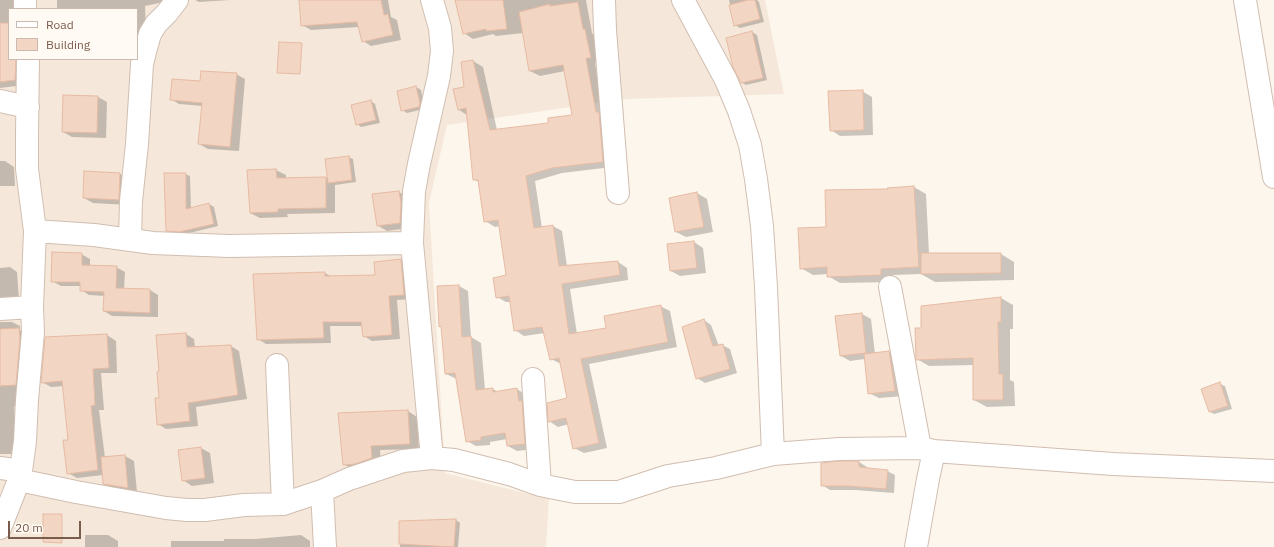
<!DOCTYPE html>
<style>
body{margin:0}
#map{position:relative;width:1274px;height:547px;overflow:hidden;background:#fdf6ec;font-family:"IBM Plex Sans",sans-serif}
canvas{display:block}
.legend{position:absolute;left:8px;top:8px;width:130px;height:52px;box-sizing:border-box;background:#fffaf3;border:1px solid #cabbb1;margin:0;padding:5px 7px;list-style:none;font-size:12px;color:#7a5c4d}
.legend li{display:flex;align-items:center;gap:8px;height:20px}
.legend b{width:20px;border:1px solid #cabbb1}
.scale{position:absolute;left:8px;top:521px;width:73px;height:18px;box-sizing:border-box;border:2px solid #7a5c4d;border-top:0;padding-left:5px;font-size:12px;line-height:14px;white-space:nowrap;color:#7a5c4d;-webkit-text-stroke:3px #fffaf3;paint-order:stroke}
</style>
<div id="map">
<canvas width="1274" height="547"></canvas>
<ul class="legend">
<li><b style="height:5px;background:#fff"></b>Road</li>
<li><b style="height:11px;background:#f3d5c3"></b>Building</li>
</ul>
<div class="scale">20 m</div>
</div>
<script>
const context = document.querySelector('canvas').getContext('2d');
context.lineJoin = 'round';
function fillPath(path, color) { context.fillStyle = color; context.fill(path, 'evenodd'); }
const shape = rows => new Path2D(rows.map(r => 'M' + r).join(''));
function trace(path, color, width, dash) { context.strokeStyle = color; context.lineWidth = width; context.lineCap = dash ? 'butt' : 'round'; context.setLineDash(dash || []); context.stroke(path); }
fillPath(shape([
 [0,0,765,0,784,94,626,99,447,125,429,203,445,473,549,499,546,547,0,547],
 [9,9,137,9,137,59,9,59]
]), '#f5e8da');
fillPath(shape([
 [0,0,22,0,21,9,9,9,9,59,25,59,24,85,0,88],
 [57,0,173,0,145,6,146,32,137,32,137,9,57,9],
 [195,0,230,0,199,2],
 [300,0,388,0,391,17,397,20,401,40,371,46,363,41,359,27,311,30,302,25],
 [456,0,586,0,592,33,594,35,600,62,595,63,612,167,562,173,535,181,542,228,553,226,562,231,567,266,618,262,627,268,628,280,570,289,577,334,607,329,660,306,670,311,677,347,589,364,607,448,584,453,574,448,569,424,558,427,549,421,568,399,561,364,551,359,545,333,524,336,515,330,511,302,506,302,497,297,507,276,500,226,495,227,485,221,480,183,474,179,467,115,459,110,473,61,483,67,497,130,549,124,573,116,565,71,540,76,530,71,523,33,496,36,493,34,473,39,464,33],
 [729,0,757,0,759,2,764,22,740,28,735,25],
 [752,32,757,35,767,80,746,85,741,82],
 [236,74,245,79,239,151,208,149,199,144,203,106,179,104,171,99,201,82],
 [416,87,421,90,424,106,424,109,407,113,402,110],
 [862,91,872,97,873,135,840,136,831,130],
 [98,97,107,102,106,138,72,137,63,132],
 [371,101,375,104,380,123,361,127,357,124],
 [348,157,353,159,356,182,335,185,335,213,287,214,288,217,260,218,250,213,248,171,276,170,286,175,286,179,326,178,329,180],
 [0,161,5,161,14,167,15,186,0,186],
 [85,172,120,174,129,179,128,205,93,203,84,198],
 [185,174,190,176,191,209,209,204,214,207,218,226,185,234,172,233,167,230],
 [914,187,926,194,929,254,1001,254,1014,262,1014,280,935,282,921,274,893,275,893,282,840,283,828,276,828,274,813,275,801,268,827,228,889,190,889,189],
 [399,192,409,198,409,228,387,231,377,225,374,195],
 [697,193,707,199,713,232,686,237,676,232,670,198],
 [694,242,703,248,706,273,680,276,671,271],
 [81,254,90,259,90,267,116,267,125,272,124,289,150,290,158,295,158,317,112,316,104,311,105,296,89,295,81,290,81,286,61,286,52,281],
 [401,260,409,265,412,299,397,300,400,339,372,341,364,336,363,326,330,326,331,343,266,344,258,339,324,273,331,276,376,276],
 [10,267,17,272,19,300,0,304,0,268],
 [459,286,468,291,471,337,481,343,485,390,493,389,498,392,517,389,526,395,534,449,517,451,508,446,507,439,490,442,490,445,476,446,467,441,457,379,446,374,442,327,440,326],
 [1001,298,1013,305,1013,329,1010,329,1010,380,1014,382,1015,406,987,407,974,400,974,365,929,366,917,359,922,329],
 [862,314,871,319,875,354,889,352,898,357,904,396,879,398,869,393,865,359,850,361,841,356],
 [704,320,711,325,719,346,722,345,730,349,737,373,705,383,697,378],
 [0,322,12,322,20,326,20,330,26,334,22,405,14,406,17,454,0,454],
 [186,334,194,339,195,347,231,346,239,351,247,399,196,407,198,426,166,429,158,424,160,399],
 [107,335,116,341,117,373,101,373,104,410,99,410,105,458,125,456,134,461,137,492,113,489,104,483,103,475,77,478,68,473,69,441,64,386,51,387,42,382,46,338],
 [1220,384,1225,386,1232,409,1214,414,1210,412,1202,390],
 [408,411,417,417,419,449,380,450,381,463,353,470,344,464],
 [201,448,210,453,214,483,192,486,183,480],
 [859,462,867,467,867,469,887,471,895,475,894,493,855,490,830,490,822,485],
 [456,520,460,523,458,547,400,547,400,522],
 [85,535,108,535,118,541,118,547,85,547],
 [301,535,310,541,310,547,171,547,171,541,224,541,224,539,255,539]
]), '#0003');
const building = shape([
 [299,0,381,0,384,15,388,14,393,35,362,42,357,22,301,26,299,0],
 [455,0,503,0,507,29,486,31,486,29,463,34,455,0],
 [748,0,755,0,760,19,734,26,729,5,748,0],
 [578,2,583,29,585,29,591,58,586,58,596,112,599,112,603,162,552,168,526,176,534,228,553,225,559,266,618,261,620,275,562,284,569,334,606,328,604,316,661,305,668,342,581,359,599,443,573,449,566,418,548,422,547,403,567,398,559,358,550,360,542,327,514,331,509,296,496,298,493,278,506,275,498,220,484,222,478,180,473,180,466,108,458,110,453,89,464,87,461,62,473,60,490,130,548,123,548,118,572,115,563,65,529,71,519,12,550,4,550,6,578,2],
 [0,23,9,23,9,59,16,59,15,80,0,82,0,23],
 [752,31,763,78,741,83,733,67,726,38,752,31],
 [279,42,302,43,300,74,277,73,279,42],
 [201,71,237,73,230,147,198,144,202,103,170,100,172,79,200,81,201,71],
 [416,86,420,103,419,107,401,111,397,91,416,86],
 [863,90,864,130,830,131,828,91,863,90],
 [63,95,98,96,97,133,62,132,63,95],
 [371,100,376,120,356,125,351,105,371,100],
 [349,156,352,180,328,183,325,159,349,156],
 [276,169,277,178,326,177,326,208,278,209,278,212,250,213,247,170,276,169],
 [84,171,120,173,119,200,83,198,84,171],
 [164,173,186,173,186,209,209,203,214,224,179,232,166,231,164,173],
 [914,186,919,267,881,269,881,275,827,277,827,267,800,269,798,228,826,227,825,190,888,189,887,188,914,186],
 [399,191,401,203,400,223,377,226,372,194,399,191],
 [697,192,704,227,675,232,669,198,697,192],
 [694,241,697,268,670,271,667,244,694,241],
 [52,252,82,253,82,265,117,266,116,288,150,289,150,313,103,311,104,292,80,291,80,282,51,282,52,252],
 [921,253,1001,253,1001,273,921,274,921,253],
 [401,259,404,295,389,296,392,335,363,337,361,322,323,322,324,338,257,340,253,274,325,272,325,276,375,275,374,262,401,259],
 [459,285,462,337,471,336,476,390,493,388,493,392,517,388,519,401,522,401,525,444,507,446,505,433,481,437,481,440,466,442,455,373,445,374,441,326,439,327,437,286,459,285],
 [1001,297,1001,322,998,322,999,374,1003,374,1003,400,973,400,973,358,916,360,915,328,921,328,921,306,1001,297],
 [862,313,866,353,840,356,835,316,862,313],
 [704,319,713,346,723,344,730,369,696,379,682,327,704,319],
 [19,328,20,338,16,385,0,386,0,329,19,328],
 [186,333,187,347,231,345,238,395,188,403,190,421,157,425,155,398,159,398,157,372,159,371,156,335,186,333],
 [107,334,109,368,93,369,95,405,91,406,98,470,67,474,63,440,68,440,62,381,41,383,45,337,107,334],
 [889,351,895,391,868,394,864,354,889,351],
 [1220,382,1228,406,1209,412,1201,389,1220,382],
 [408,410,410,444,371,446,372,458,355,464,343,465,338,413,408,410],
 [201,447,205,478,182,481,178,450,201,447],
 [125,455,128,488,103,484,101,457,125,455],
 [840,461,859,461,859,467,888,470,886,489,847,486,821,486,821,463,840,461],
 [43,514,62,514,62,543,43,542,43,514],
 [456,519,454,547,399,544,399,521,456,519]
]);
fillPath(building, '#f3d5c3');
trace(building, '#e6bba3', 1);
const minor = shape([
 [25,0,25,9],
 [432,0,440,28,442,51,439,76,419,164,414,191,412,243,432,458,454,460,509,474,540,485,575,492,619,492,668,476,716,468,773,454,839,449,920,448,934,451,1113,464,1274,471],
 [604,0,605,30,618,193],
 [683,0,726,80,739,111,750,145,756,179,762,226,766,287,773,454],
 [1245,0,1274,177],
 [0,101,28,107],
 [35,231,94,235,153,243,229,246,412,243],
 [130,240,131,201,137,144,142,64,146,48,150,34,156,24,167,13,177,0],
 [890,287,920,448],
 [0,309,32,307],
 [277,365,283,504],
 [533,379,540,485],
 [0,468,21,471],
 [19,480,76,492,166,508,187,510,205,510,244,505,283,504,322,491,349,479,403,461,432,458],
 [322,491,325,547],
 [0,528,19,480,21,471,25,441,27,400,33,332,32,307,35,231,27,169,27,135,28,59],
 [916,547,928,479,934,451]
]);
trace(minor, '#d1beb0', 24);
trace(minor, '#fff', 22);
</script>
